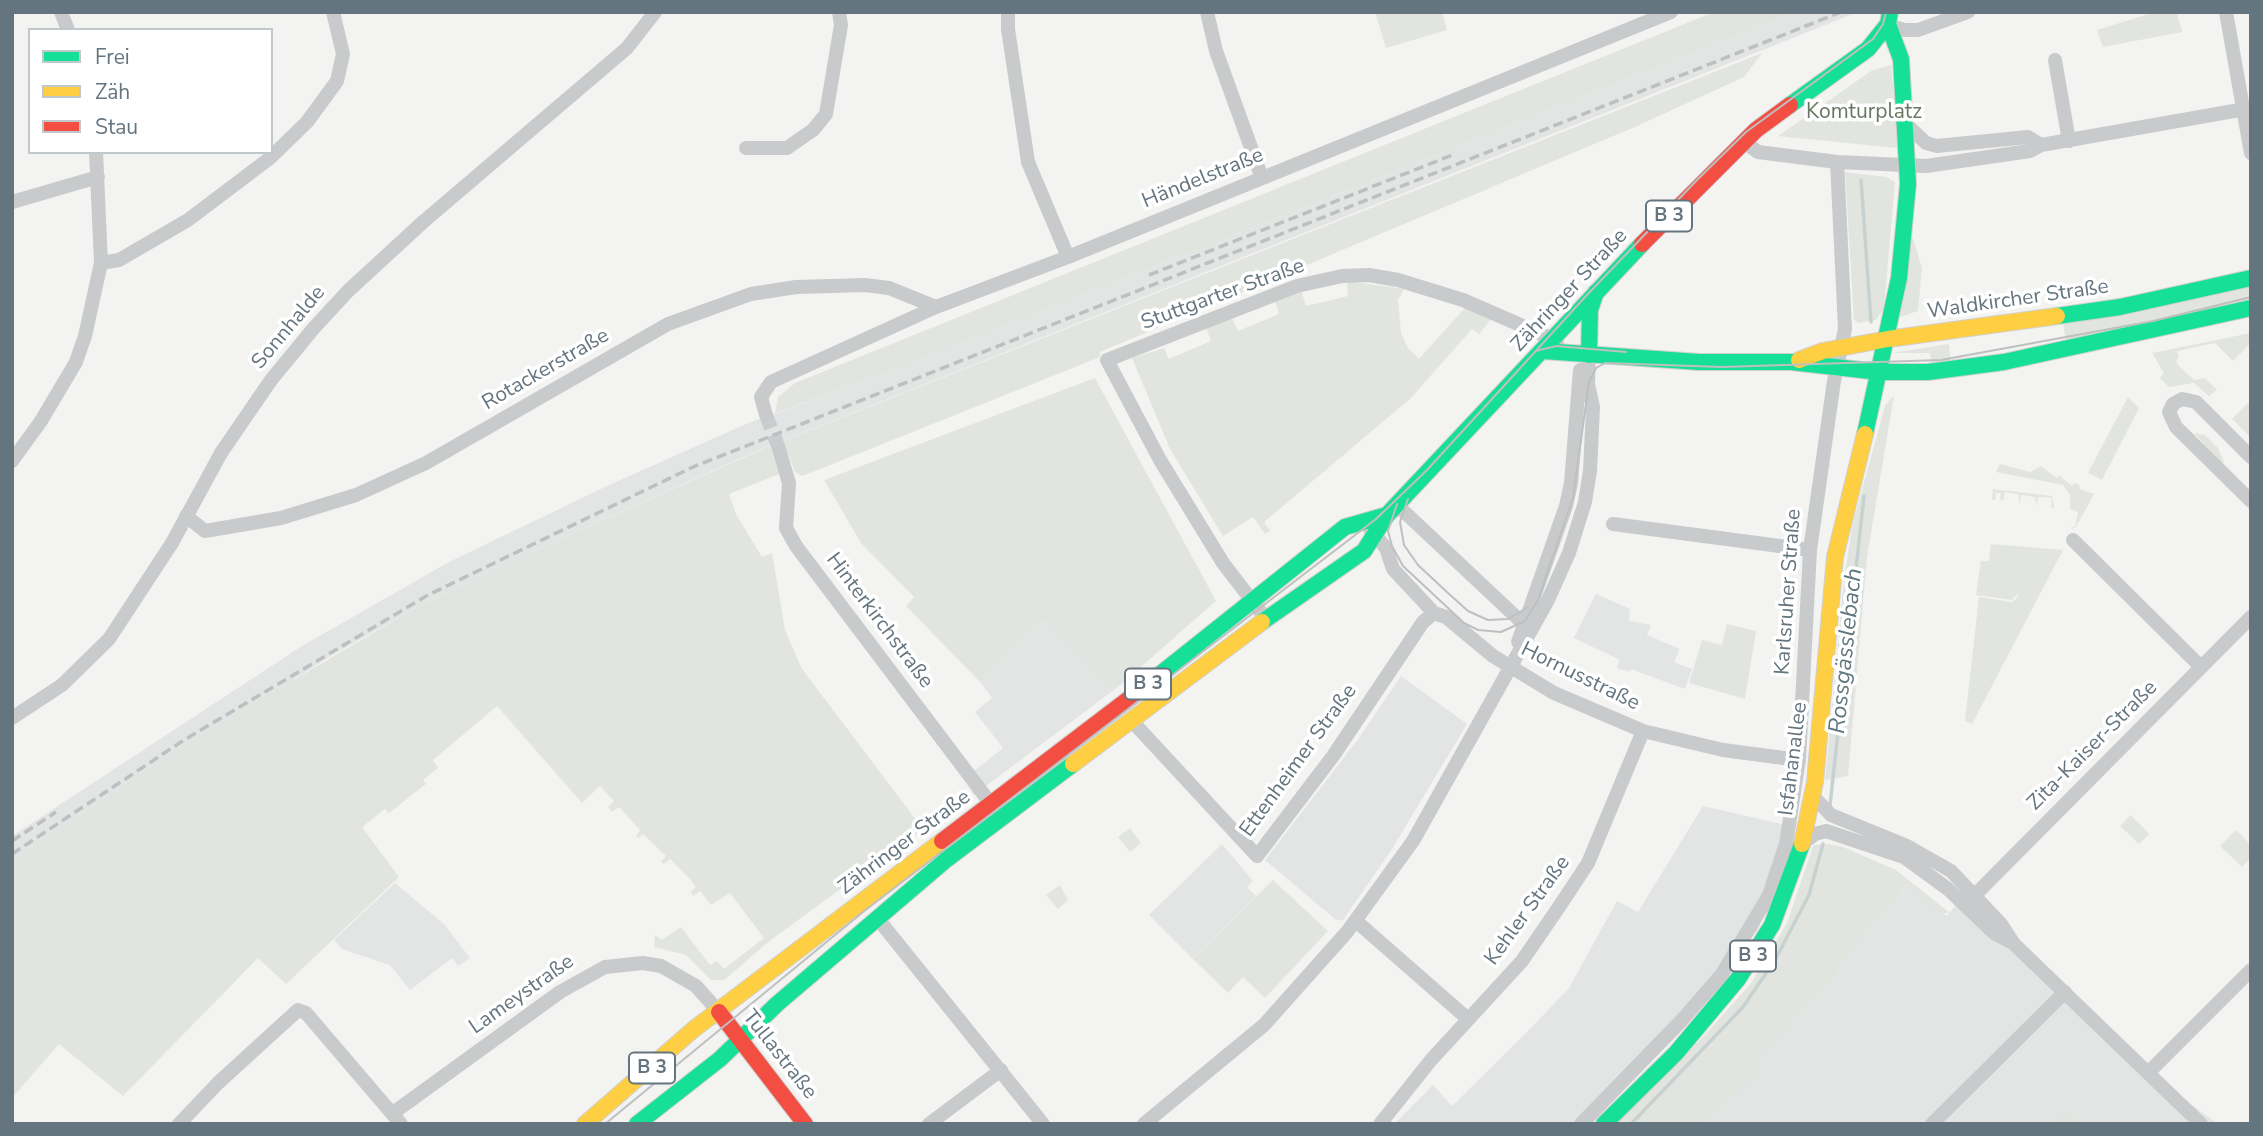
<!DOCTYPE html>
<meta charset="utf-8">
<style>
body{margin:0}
#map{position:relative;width:2263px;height:1136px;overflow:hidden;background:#f3f3f1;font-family:"Nunito Sans",sans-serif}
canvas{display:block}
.frame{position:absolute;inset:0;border:14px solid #65757f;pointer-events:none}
.legend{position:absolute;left:28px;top:28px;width:245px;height:126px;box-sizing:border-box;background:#fff;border:2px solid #c1c8cc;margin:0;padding:9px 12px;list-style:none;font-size:21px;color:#65757f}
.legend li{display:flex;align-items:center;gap:14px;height:35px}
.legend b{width:35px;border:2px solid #c1c8cc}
</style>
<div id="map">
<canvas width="2263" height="1136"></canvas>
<div class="frame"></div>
<ul class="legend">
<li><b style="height:9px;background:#16e098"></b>Frei</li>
<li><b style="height:9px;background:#ffcf43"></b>Zäh</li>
<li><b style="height:9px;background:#f24e42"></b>Stau</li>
</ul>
</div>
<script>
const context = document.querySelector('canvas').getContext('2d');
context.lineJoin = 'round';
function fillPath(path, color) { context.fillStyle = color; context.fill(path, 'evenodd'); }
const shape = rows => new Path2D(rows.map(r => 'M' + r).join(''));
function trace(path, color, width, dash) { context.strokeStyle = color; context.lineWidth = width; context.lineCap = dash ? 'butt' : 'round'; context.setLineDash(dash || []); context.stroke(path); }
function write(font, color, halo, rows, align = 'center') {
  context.font = font + ' "Nunito Sans",sans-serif'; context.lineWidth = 7; context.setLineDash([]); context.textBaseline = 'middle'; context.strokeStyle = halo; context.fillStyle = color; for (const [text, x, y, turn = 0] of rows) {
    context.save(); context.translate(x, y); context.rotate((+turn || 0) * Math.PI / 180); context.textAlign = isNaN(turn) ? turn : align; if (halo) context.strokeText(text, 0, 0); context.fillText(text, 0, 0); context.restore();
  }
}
fillPath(shape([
 [1796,12,1858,12,757,451,529,553,412,610,329,657,12,860,12,836,302,646,449,562,607,486,746,424,881,375],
 [1596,594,1630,609,1629,621,1651,625,1647,635,1680,649,1674,662,1692,669,1685,689,1631,669,1630,672,1617,668,1620,660,1574,638],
 [1043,620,1105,684,1119,686,974,795,964,779,1003,748,975,712,992,698,981,683],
 [1401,676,1467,724,1392,849,1343,920,1336,920,1265,860,1359,738],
 [1703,806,1794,827,1758,930,1593,1124,1394,1124,1433,1085,1452,1106,1528,1031,1569,988,1617,901,1638,912],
 [1222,844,1253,881,1247,887,1256,896,1193,959,1149,915],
 [395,883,444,924,470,958,458,966,452,958,410,990,390,965,342,949,334,940],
 [1909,883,1947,916,1970,887,2070,993,2161,1082,2218,1124,2085,1124,2067,1107,2050,1124,1696,1124,1831,981,1847,957]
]), '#e3e4e4');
fillPath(shape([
 [1375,12,1442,12,1447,30,1386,48],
 [1714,12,1796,12,881,375,775,413,778,397,795,383],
 [2155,12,2177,12,2182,32,2103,47,2097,30],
 [1762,53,1744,77,1637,126,1100,352,1100,357,810,473,802,476,795,472,783,441],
 [1891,65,1899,145,1896,148,1778,136,1871,71],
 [1845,172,1887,177,1895,182,1884,308,1876,320,1859,323,1854,320],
 [1912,235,1922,268,1918,311,1900,317],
 [1347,281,1404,289,1398,300,1401,333,1408,348,1419,359,1465,308,1492,318,1479,334,1472,329,1410,399,1264,522,1270,531,1265,534,1253,517,1223,536,1170,449,1132,358,1164,348,1169,359,1211,341,1206,328,1232,318,1238,331,1279,314,1275,301,1301,290,1306,306,1348,296],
 [2251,284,2251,302,2067,346,2063,323],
 [2251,333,2251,343,2233,361,2215,343,2177,351,2179,357,2176,362,2181,368,2194,380,2205,378,2217,390,2209,396,2194,383,2169,387,2160,378,2164,373,2152,353],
 [1949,344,1951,367,1931,363,1930,353,1892,353],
 [1095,378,1216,601,1119,686,1105,684,1043,620,981,683,906,606,914,597,861,543,824,480],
 [1894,395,1867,557,1848,776,1825,780,1843,588,1852,526,1885,406],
 [2128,397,2139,408,2102,480,2088,473],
 [2251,400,2251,438,2232,419],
 [2194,433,2205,435,2218,448,2224,462,2222,465],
 [770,446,779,474,729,494,736,514,762,557,772,553,785,630,802,669,923,829,772,939,724,980,711,980,686,955,654,947,655,935,662,940,681,927,710,965,717,961,724,969,764,938,730,893,711,905,700,891,693,896,691,892,696,887,690,879,670,859,664,864,661,862,666,856,643,834,638,838,636,836,640,830,619,807,612,812,608,807,614,801,600,786,582,803,497,706,433,760,438,768,423,780,426,784,389,813,385,809,362,827,399,877,286,984,258,958,123,1096,59,1044,12,1098,12,860,239,712,412,610,529,553],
 [2000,464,2030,472,2041,466,2057,478,2059,475,2072,486,2074,483,2080,485,2079,489,2094,494,2076,527,2072,529,2071,527,2075,527,2078,512,2070,509,2070,495,2063,485,1996,472],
 [1993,489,2052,496,2054,508,2051,507,2052,498,2038,497,2037,506,2035,497,2021,495,2020,504,2018,494,2005,492,2003,501,2000,500,2001,493,1996,493,1995,500,1992,500],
 [1991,544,2063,550,1972,724,1965,721,1979,597,2011,602,2016,599,2019,592,2012,600,1976,595,1981,561,1989,561],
 [1727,624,1756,631,1745,699,1689,683,1702,640,1722,645],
 [2131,815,2149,834,2139,844,2120,826],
 [1130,828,1141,843,1130,852,1118,837],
 [2236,830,2251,845,2251,858,2242,867,2220,846],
 [1828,844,1843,847,1896,870,1950,913,1942,913,1908,884,1847,957,1831,981,1754,1063,1760,1070,1702,1124,1614,1124,1702,1038,1752,982,1787,923,1812,849,1814,845],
 [1273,880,1328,931,1265,998,1243,977,1228,993,1193,959],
 [1060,885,1068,900,1058,909,1046,895],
 [2067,1107,2085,1124,2050,1124]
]), '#e2e5df');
fillPath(shape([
 '1847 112a9 9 0 1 1 18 0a9 9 0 1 1-18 0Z'
]), '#c8d1d2');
trace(shape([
 [1861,180,1871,322],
 [1830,805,1864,496],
 [1631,1124,1743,1007,1775,960,1809,895,1823,844]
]), '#c8d1d2', 3.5);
trace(shape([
 [766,415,778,446]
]), '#c8cdcf', 14, [14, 7]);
const fast = shape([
 [1790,105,1868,49,1888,24,1890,12],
 [2057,316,2120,307,2251,278],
 [1543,351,1699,362,1791,362,1879,372,1928,372,2004,362,2251,308],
 [1589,355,1590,310,1596,292],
 [1865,434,1899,278,1908,184,1901,59,1888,24],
 [1262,622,1364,551,1387,515,1642,244],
 [1139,691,1345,527,1387,515],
 [637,1124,720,1059,777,1004,947,859,1073,764],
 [1604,1124,1676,1053,1738,979,1772,925,1802,844]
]);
const slow = shape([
 [1799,360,1823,351,1888,339,2057,316],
 [1073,764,1262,622],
 [1802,844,1815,782,1835,557,1865,434],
 [585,1124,694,1029,942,841]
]);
const jam = shape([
 [1642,244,1756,130,1790,105],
 [942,841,1139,691],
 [719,1012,805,1124]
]);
trace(fast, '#d0d0d0', 18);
trace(slow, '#d0d0d0', 18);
trace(jam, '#d0d0d0', 18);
trace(shape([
 [61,12,68,30],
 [1008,12,1008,29,1028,162,1068,257],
 [1207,12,1216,51,1262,178],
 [2226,12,2251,153],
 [1890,26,1905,30,1918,30,1968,12],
 [2055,60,2069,141],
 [1907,125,1926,143,1937,146,2028,137,2041,145],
 [1743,141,1758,152,1837,162,1926,166,2030,151,2041,145,2251,108],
 [746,148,787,148,813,130,826,114,841,25,839,12],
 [12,202,98,177],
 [101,263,119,260,188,220,270,158,307,122,337,81,343,54,333,12],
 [766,415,761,397,771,382,936,307,1068,257,1671,12],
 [778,446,789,483,786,528,796,546,991,804],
 [2251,457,2196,402,2182,399,2173,404,2169,412,2176,427,2251,501],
 [12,461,41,421,76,362,85,336,101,263,96,152],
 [1397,505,1530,630],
 [186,516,205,531,281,518,356,495,426,463,668,324,751,294,796,287,865,285,889,288,936,307],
 [1613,524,1810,550],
 [1370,529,1386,548,1393,569,1434,613,1446,617,1493,656,1554,693,1643,731,1723,750,1799,760],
 [2073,540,2201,667],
 [1266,619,1223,563,1160,460,1107,360,1297,286,1342,276,1369,275,1398,280,1463,300,1548,337,1557,344],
 [1518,642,1566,506,1571,483,1580,370],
 [12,718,62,685,109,639,172,543,221,453,271,380,313,329,348,291,423,222,627,48,655,12],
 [1131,720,1257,856,1333,756,1423,622,1434,613],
 [1813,796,1831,815,1907,846,1951,871,2001,924,2014,944,2201,1124],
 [1802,844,1815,834,1826,831,1904,857,1948,889,1994,933,2013,943],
 [1965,905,2251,617],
 [878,919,1043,1124],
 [1356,921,1468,1019],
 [2148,1073,2251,970],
 [393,1113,560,992,605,967,643,963,661,966,696,986,719,1012],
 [179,1124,218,1083,298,1010,306,1013,401,1124],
 [929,1124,1001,1070],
 [1144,1124,1264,1025,1347,932,1413,841,1548,600,1569,553,1585,502,1590,471,1593,407,1588,384,1589,355],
 [1380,1124,1431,1060,1522,961,1563,901,1588,863,1643,731],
 [1581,1124,1682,1020,1722,974,1769,895,1786,844,1799,760,1810,550,1834,381,1845,329,1837,162],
 [1932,1124,2065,992]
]), '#c8cacb', 14);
trace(fast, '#16e098', 16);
trace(slow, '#ffcf43', 16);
trace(jam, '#f24e42', 16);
trace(shape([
 [1536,351,1556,346,1626,352],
 [1408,499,1400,522,1404,545,1418,565,1448,593,1468,611,1488,620,1508,619,1528,607],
 [1397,504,1388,531,1392,546,1403,566,1464,623,1478,630,1501,632,1525,621,1538,600,1573,498,1589,382,1596,368,1605,363,1722,367,1941,360,2153,321,2251,297],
 [605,1124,863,912,1376,519,1427,470,1586,296,1697,180,1746,132,1873,39,1883,24,1886,12]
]), '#bebfc0', 2);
trace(shape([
 [1149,275,1455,154],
 [12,841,56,812],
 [12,854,184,740,428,595,693,467,1841,12]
]), '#bebfc0', 3.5, [10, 5]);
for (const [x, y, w] of [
 [1669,216,46],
 [1148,684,46],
 [1753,956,46],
 [652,1068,46]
]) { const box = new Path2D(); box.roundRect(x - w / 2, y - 15.5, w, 31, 5); context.fillStyle = '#fff'; context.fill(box); trace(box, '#65757f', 2); }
write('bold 19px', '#65757f', null, [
 ["B 3",1669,216],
 ["B 3",1148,684],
 ["B 3",1753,956],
 ["B 3",652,1068]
]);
write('21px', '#687763', '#fff', [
 ["Komturplatz",1864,113]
]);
write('21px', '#65757f', '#fff', [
 ["Händelstraße",1203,179,-22],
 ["Zähringer Straße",1570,291,-47],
 ["Stuttgarter Straße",1223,295,-20],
 ["Waldkircher Straße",2018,300,-8],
 ["Sonnhalde",289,328,-50],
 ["Rotackerstraße",546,370,-30],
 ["Karlsruher Straße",1789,592,-86],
 ["Hinterkirchstraße",879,621,53],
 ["Hornusstraße",1580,677,26],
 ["Zita-Kaiser-Straße",2093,746,-45],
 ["Isfahanallee",1794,759,-83],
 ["Ettenheimer Straße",1299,761,-54],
 ["Zähringer Straße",905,843,-37],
 ["Kehler Straße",1528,911,-54],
 ["Lameystraße",522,995,-35],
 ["Tullastraße",779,1055,52]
]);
write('italic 23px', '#60777d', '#fff', [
 ["Rossgässlebach",1847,651,-84]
]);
</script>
